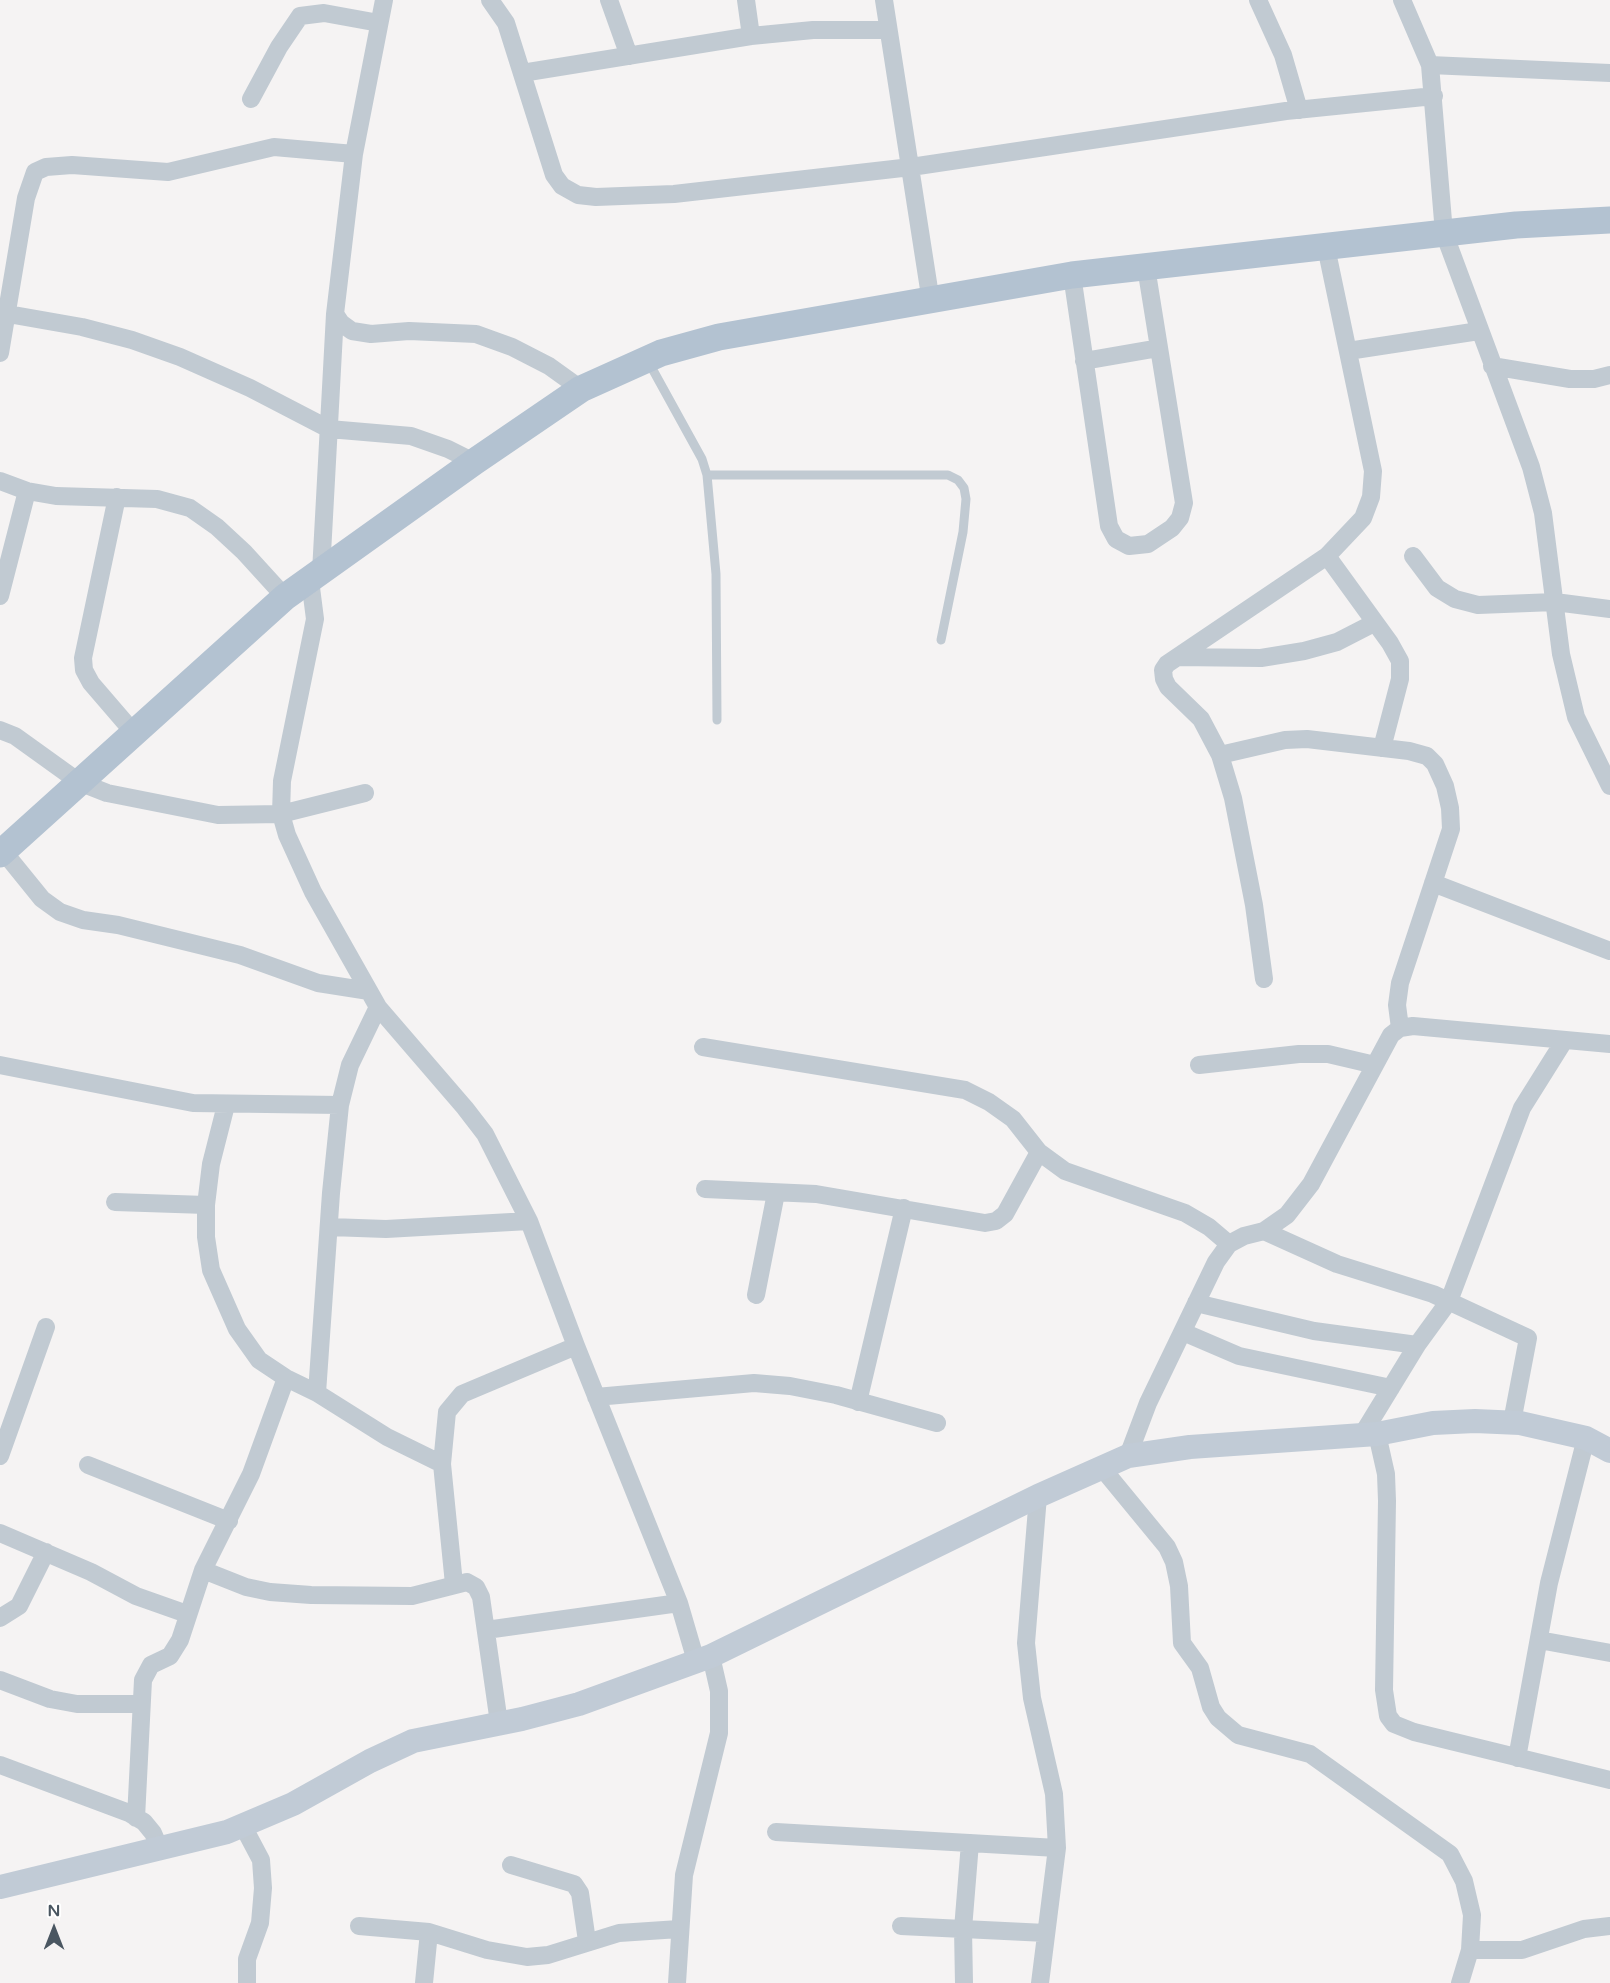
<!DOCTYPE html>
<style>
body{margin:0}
#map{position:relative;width:1610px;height:1983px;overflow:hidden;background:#f5f3f3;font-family:"Varela Round",sans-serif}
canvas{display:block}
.north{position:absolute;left:24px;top:1899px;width:60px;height:60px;-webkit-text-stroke:4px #fff;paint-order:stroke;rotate:0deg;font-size:16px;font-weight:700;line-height:24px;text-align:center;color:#4a5661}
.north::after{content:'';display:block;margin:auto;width:21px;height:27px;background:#4a5661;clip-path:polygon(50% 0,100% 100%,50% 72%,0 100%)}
</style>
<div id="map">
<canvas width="1610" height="1983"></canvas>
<div class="north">N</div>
</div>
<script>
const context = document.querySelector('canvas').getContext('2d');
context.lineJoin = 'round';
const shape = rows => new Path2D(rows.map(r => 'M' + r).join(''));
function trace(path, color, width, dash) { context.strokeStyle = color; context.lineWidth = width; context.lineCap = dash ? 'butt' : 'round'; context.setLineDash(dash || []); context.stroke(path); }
trace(shape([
 [648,361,702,459,707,475,716,574,717,720],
 [707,475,948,475,958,480,964,488,966,499,963,532,941,640]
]), '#c1cad2', 9);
trace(shape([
 [384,0,354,154,335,314,341,323,352,331,371,334,409,331,476,334,512,347,549,366,581,389],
 [490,0,506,23,554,175,562,186,578,195,596,197,674,194,911,167,1286,111,1434,96],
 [609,0,629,56],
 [746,0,751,36],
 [884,0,931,302],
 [1258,0,1283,55,1299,110],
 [1402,0,1430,65,1444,233,1531,467,1543,513,1561,654,1576,717,1610,786],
 [1430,65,1610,73],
 [522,73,751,36,813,30,888,30],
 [251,99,279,47,300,16,324,13,379,23],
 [1072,275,1109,526,1116,539,1129,546,1148,544,1172,528,1180,518,1184,503,1146,267],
 [8,314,82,327,132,340,180,357,250,388,329,429,411,436,448,449,474,462],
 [1348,351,1479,331],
 [0,353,26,198,35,172,46,167,72,165,168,172,274,147,354,154],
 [1084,361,1159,348],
 [1492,366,1570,379,1594,379,1610,375],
 [0,481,27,491,56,496,157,499,190,508,217,527,244,552,285,597],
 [117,497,83,658,84,670,91,683,134,733],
 [1327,556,1390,643,1400,661,1400,679,1382,748],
 [1413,556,1437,588,1455,599,1478,605,1555,602,1610,609],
 [321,572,335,314],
 [310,580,315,619,282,781,281,814,287,835,313,892,378,1007,465,1108,485,1134,529,1221,576,1346,679,1603,696,1661],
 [0,596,27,491],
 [1178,657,1261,658,1304,651,1337,642,1374,623],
 [0,730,15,736,79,782,107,793,218,815,281,814,365,793],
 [1220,755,1285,740,1307,739,1409,751,1427,756,1435,764,1445,786,1450,808,1451,829,1400,983,1397,1005,1400,1028],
 [3,851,42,899,60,912,83,920,118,925,240,955,318,983,369,991],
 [1433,883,1610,951],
 [1264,979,1254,905,1233,798,1220,755,1201,719,1168,687,1164,679,1163,670,1167,664,1327,556,1363,518,1371,497,1373,471,1326,247],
 [703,1047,965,1090,989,1102,1013,1119,1039,1152,1065,1171,1185,1213,1209,1227,1229,1244],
 [0,1065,193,1103,340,1105],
 [1199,1065,1299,1054,1328,1054,1375,1065],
 [226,1105,211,1164,206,1205,206,1237,211,1270,237,1329,259,1360,286,1378,317,1393,387,1437,442,1464],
 [705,1189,816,1194,985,1223,996,1221,1005,1214,1039,1152],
 [115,1202,206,1205],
 [330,1227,386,1229,529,1221],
 [1264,1231,1337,1264,1433,1294,1528,1338,1512,1422],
 [756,1295,776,1193],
 [1196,1303,1314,1331,1417,1345],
 [1183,1332,1239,1356,1391,1388],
 [317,1393,331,1193,340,1105,350,1065,378,1007],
 [596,1397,754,1383,790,1386,836,1395,937,1423],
 [858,1402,904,1208],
 [1377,1434,1386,1474,1387,1501,1384,1690,1388,1716,1394,1724,1414,1732,1610,1780],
 [1362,1435,1417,1345,1449,1301,1522,1108,1564,1041],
 [0,1456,46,1327],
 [1128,1456,1148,1403,1216,1262,1229,1244,1244,1236,1264,1231,1287,1215,1311,1184,1391,1035,1400,1028,1413,1026,1610,1044],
 [88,1465,229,1521],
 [1102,1468,1167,1547,1174,1562,1179,1586,1182,1643,1200,1668,1211,1707,1218,1718,1238,1735,1310,1754,1450,1854,1464,1881,1472,1915,1470,1950,1460,1983],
 [1038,1496,1026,1643,1032,1698,1054,1794,1057,1848,1040,1983],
 [0,1533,91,1572,136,1596,187,1614],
 [203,1570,246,1587,270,1592,311,1595,412,1596,467,1582,476,1587,481,1597,499,1723],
 [454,1584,442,1464,447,1412,462,1394,576,1346],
 [0,1618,19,1606,46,1552],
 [486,1630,679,1603],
 [1539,1640,1610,1653],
 [0,1680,50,1699,77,1704,141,1704],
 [1517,1758,1549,1583,1586,1438],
 [0,1765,129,1813,144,1822,153,1833,160,1849],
 [136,1818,143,1680,151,1665,170,1656,180,1640,203,1570,251,1474,286,1378],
 [243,1826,261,1860,263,1888,260,1923,247,1959,247,1983],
 [776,1832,1057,1848],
 [511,1865,574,1884,580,1893,587,1941],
 [359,1926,429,1932,487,1950,527,1957,548,1955,619,1933,679,1929],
 [901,1926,1046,1933],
 [1470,1950,1522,1950,1584,1929,1610,1926],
 [424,1983,429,1932],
 [677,1983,684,1875,719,1733,719,1691,711,1656],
 [964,1983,963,1929,970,1843]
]), '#c1cad2', 18);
trace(shape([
 [0,1887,227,1832,293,1804,370,1761,413,1741,522,1719,579,1704,711,1656,1038,1496,1128,1456,1190,1447,1377,1434,1433,1423,1475,1421,1520,1423,1586,1438,1610,1451]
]), '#c1cbd6', 24);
trace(shape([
 [0,854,285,597,474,462,581,389,661,353,719,337,1072,275,1516,225,1610,220]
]), '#b3c2d1', 27);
</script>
